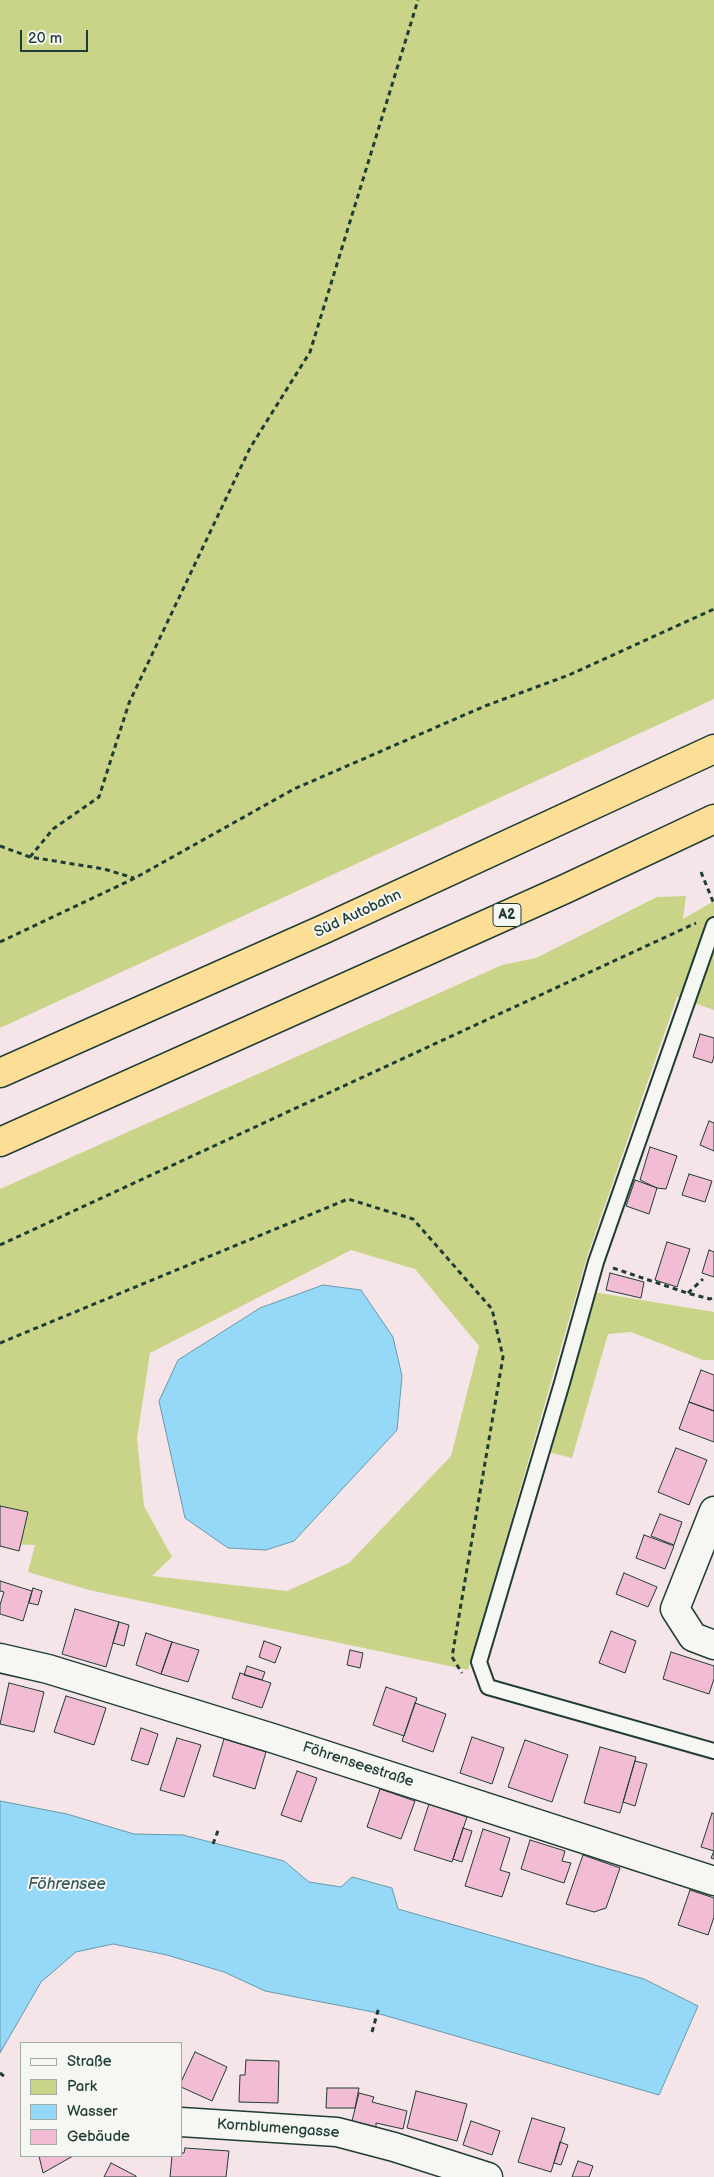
<!DOCTYPE html>
<meta charset="utf-8">
<style>
body{margin:0}
#map{position:relative;width:714px;height:2177px;overflow:hidden;background:#f5e5e9;font-family:"Balsamiq Sans",sans-serif}
canvas{display:block}
.legend{position:absolute;left:20px;top:2042px;width:162px;height:115px;box-sizing:border-box;background:#f6f6f2;border:1px solid #a0aca6;margin:0;padding:6px 9px;list-style:none;font-size:15px;color:#1f3d34}
.legend li{display:flex;align-items:center;gap:10px;height:25px}
.legend b{width:25px;border:1px solid #a0aca6}
.scale{position:absolute;left:20px;top:30px;width:68px;height:22px;box-sizing:border-box;border:2px solid #1f3d34;border-top:0;padding-left:6px;font-size:15px;line-height:18px;white-space:nowrap;color:#1f3d34;-webkit-text-stroke:4px #f6f6f2;paint-order:stroke}
</style>
<div id="map">
<canvas width="714" height="2177"></canvas>
<ul class="legend">
<li><b style="height:6px;background:#f6f6f2"></b>Straße</li>
<li><b style="height:14px;background:#c9d488"></b>Park</li>
<li><b style="height:14px;background:#96d8f7"></b>Wasser</li>
<li><b style="height:14px;background:#f2bcd5"></b>Gebäude</li>
</ul>
<div class="scale">20 m</div>
</div>
<script>
const context = document.querySelector('canvas').getContext('2d');
context.lineJoin = 'round';
function fillPath(path, color) { context.fillStyle = color; context.fill(path, 'evenodd'); }
const shape = rows => new Path2D(rows.map(r => 'M' + r).join(''));
function trace(path, color, width, dash) { context.strokeStyle = color; context.lineWidth = width; context.lineCap = dash ? 'butt' : 'round'; context.setLineDash(dash || []); context.stroke(path); }
function write(font, color, halo, rows, align = 'center') {
  context.font = font + ' "Balsamiq Sans",sans-serif'; context.lineWidth = 4; context.setLineDash([]); context.textBaseline = 'middle'; context.strokeStyle = halo; context.fillStyle = color; for (const [text, x, y, turn = 0] of rows) {
    context.save(); context.translate(x, y); context.rotate((+turn || 0) * Math.PI / 180); context.textAlign = isNaN(turn) ? turn : align; if (halo) context.strokeText(text, 0, 0); context.fillText(text, 0, 0); context.restore();
  }
}
fillPath(shape([
 [0,0,714,0,714,699,0,1028],
 [686,896,683,919,714,901,714,1010,677,997,588,1254,468,1670,89,1590,28,1572,35,1545,0,1544,0,1189,502,965,536,958,657,897],
 [351,1250,415,1269,479,1346,451,1456,349,1563,287,1591,152,1576,172,1557,144,1506,137,1438,150,1353],
 [593,1292,714,1312,714,1360,703,1360,631,1332,608,1334,572,1458,548,1452]
]), '#c9d488');
const water = shape([
 [323,1285,361,1290,393,1337,402,1376,397,1430,294,1541,266,1550,228,1548,185,1518,159,1401,178,1360,260,1308,323,1285],
 [0,1801,67,1814,134,1834,183,1835,284,1861,309,1882,341,1887,352,1877,392,1888,398,1909,644,1979,698,2006,659,2095,373,2012,265,1991,224,1972,167,1955,113,1944,76,1952,41,1982,0,2053,0,1801]
]);
fillPath(water, '#96d8f7');
trace(water, '#669aa9', 1);
const building = shape([
 [700,1034,714,1038,714,1056,712,1063,693,1057,700,1034],
 [709,1121,714,1123,714,1151,700,1145,709,1121],
 [650,1147,677,1156,666,1189,657,1188,640,1180,650,1147],
 [689,1174,712,1181,705,1202,682,1195,689,1174],
 [635,1180,657,1188,649,1214,626,1206,635,1180],
 [667,1242,690,1249,677,1287,655,1280,667,1242],
 [709,1250,714,1252,714,1277,702,1273,709,1250],
 [610,1273,644,1282,641,1298,606,1290,610,1273],
 [701,1370,714,1375,714,1411,689,1402,701,1370],
 [689,1402,714,1411,714,1442,679,1429,689,1402],
 [676,1448,707,1460,689,1505,658,1492,676,1448],
 [0,1506,28,1512,19,1551,0,1546,0,1506],
 [660,1514,682,1522,674,1545,651,1536,660,1514],
 [644,1535,674,1546,665,1569,636,1558,644,1535],
 [624,1573,657,1587,648,1607,616,1594,624,1573],
 [0,1581,32,1591,23,1621,0,1614,0,1605,4,1592,0,1591,0,1581],
 [33,1588,42,1591,38,1605,29,1603,33,1588],
 [75,1609,119,1622,106,1667,62,1654,75,1609],
 [119,1622,129,1625,124,1646,113,1643,119,1622],
 [611,1631,636,1641,625,1673,599,1663,611,1631],
 [146,1633,172,1642,161,1674,136,1665,146,1633],
 [264,1641,281,1647,275,1663,259,1657,264,1641],
 [172,1642,199,1650,188,1682,161,1674,172,1642],
 [350,1650,363,1653,360,1668,347,1665,350,1650],
 [671,1652,714,1666,714,1679,709,1694,663,1679,671,1652],
 [247,1666,265,1672,262,1680,244,1675,247,1666],
 [240,1673,271,1683,262,1708,232,1698,240,1673],
 [9,1683,44,1692,34,1732,0,1724,9,1683],
 [386,1687,417,1698,404,1736,373,1725,386,1687],
 [66,1696,106,1708,94,1745,54,1732,66,1696],
 [415,1703,446,1714,433,1752,402,1741,415,1703],
 [141,1728,158,1734,148,1765,131,1760,141,1728],
 [472,1737,504,1748,492,1784,460,1773,472,1737],
 [177,1738,201,1745,184,1797,160,1790,177,1738],
 [224,1739,266,1752,255,1789,213,1776,224,1739],
 [525,1740,568,1755,552,1802,508,1787,525,1740],
 [600,1747,636,1757,620,1813,584,1803,600,1747],
 [635,1761,647,1764,635,1806,623,1802,635,1761],
 [297,1771,317,1778,301,1822,281,1815,297,1771],
 [380,1789,415,1801,401,1839,367,1827,380,1789],
 [429,1804,467,1817,452,1862,414,1850,429,1804],
 [712,1813,714,1814,714,1859,711,1858,714,1851,701,1847,712,1813],
 [463,1828,472,1831,462,1862,453,1859,463,1828],
 [483,1829,510,1838,500,1870,510,1873,502,1897,465,1886,483,1829],
 [530,1840,565,1851,562,1861,571,1863,564,1883,521,1869,530,1840],
 [583,1855,620,1868,606,1908,594,1912,566,1904,583,1855],
 [690,1890,714,1898,714,1917,708,1935,678,1925,690,1890],
 [195,2052,227,2067,212,2101,181,2087,181,2082,195,2052],
 [246,2060,279,2061,278,2103,239,2102,240,2075,245,2075,246,2060],
 [327,2088,359,2088,355,2108,326,2108,327,2088],
 [416,2091,467,2104,457,2141,407,2128,416,2091],
 [359,2093,374,2097,372,2102,407,2111,403,2129,376,2123,376,2127,352,2121,359,2093],
 [532,2118,565,2128,551,2172,518,2162,532,2118],
 [471,2121,500,2131,492,2155,463,2145,471,2121],
 [560,2142,568,2145,561,2165,554,2163,560,2142],
 [185,2148,229,2151,226,2177,170,2177,172,2156,181,2156,181,2153,184,2153,185,2148],
 [39,2156,73,2156,43,2173,39,2156],
 [578,2161,593,2166,589,2177,572,2177,578,2161],
 [111,2163,136,2176,136,2177,104,2177,111,2163]
]);
fillPath(building, '#f2bcd5');
trace(building, '#1f3d34', 1);
const service = shape([
 [714,925,596,1262,562,1383,479,1662,488,1687,714,1751]
]);
const minor = shape([
 [714,1511,675,1609,693,1637,714,1645],
 [0,1658,48,1669,272,1738,714,1881],
 [181,2122,337,2132,394,2147,488,2177]
]);
const motorway = shape([
 [0,1073,322,930,714,749],
 [0,1142,565,889,714,819]
]);
trace(service, '#1f3d34', 18);
trace(minor, '#1f3d34', 31);
trace(motorway, '#1f3d34', 31);
trace(shape([
 [0,846,30,857,104,869,134,878],
 [30,857,53,829,99,797,129,703,250,448,310,352,418,0],
 [701,872,714,904],
 [0,942,135,878,294,789,485,706,569,675,714,609],
 [0,1245,696,923],
 [613,1268,687,1293,710,1299,714,1297],
 [688,1293,703,1279],
 [0,1343,348,1199,413,1219,492,1309,503,1357,452,1657,462,1673],
 [213,1844,219,1828],
 [372,2032,379,2007],
 [0,2073,5,2077]
]), '#1f3d34', 3, [5, 4]);
trace(service, '#f6f6f2', 14);
trace(minor, '#f6f6f2', 28);
trace(motorway, '#fdde96', 28);
for (const [x, y, w] of [
 [507,915,28]
]) { const box = new Path2D(); box.roundRect(x - w / 2, y - 11.5, w, 23, 4); context.fillStyle = '#f6f6f2'; context.fill(box); trace(box, '#1f3d34', 1); }
write('bold 14px', '#1f3d34', null, [
 ["A2",507,915]
]);
write('15px', '#1f3d34', '#f6f6f2', [
 ["Süd Autobahn",358,914,-25],
 ["Föhrenseestraße",358,1765,18],
 ["Kornblumengasse",278,2129,4]
]);
write('italic 16px', '#375c5b', '#f6f6f2', [
 ["Föhrensee",67,1885]
]);
</script>
